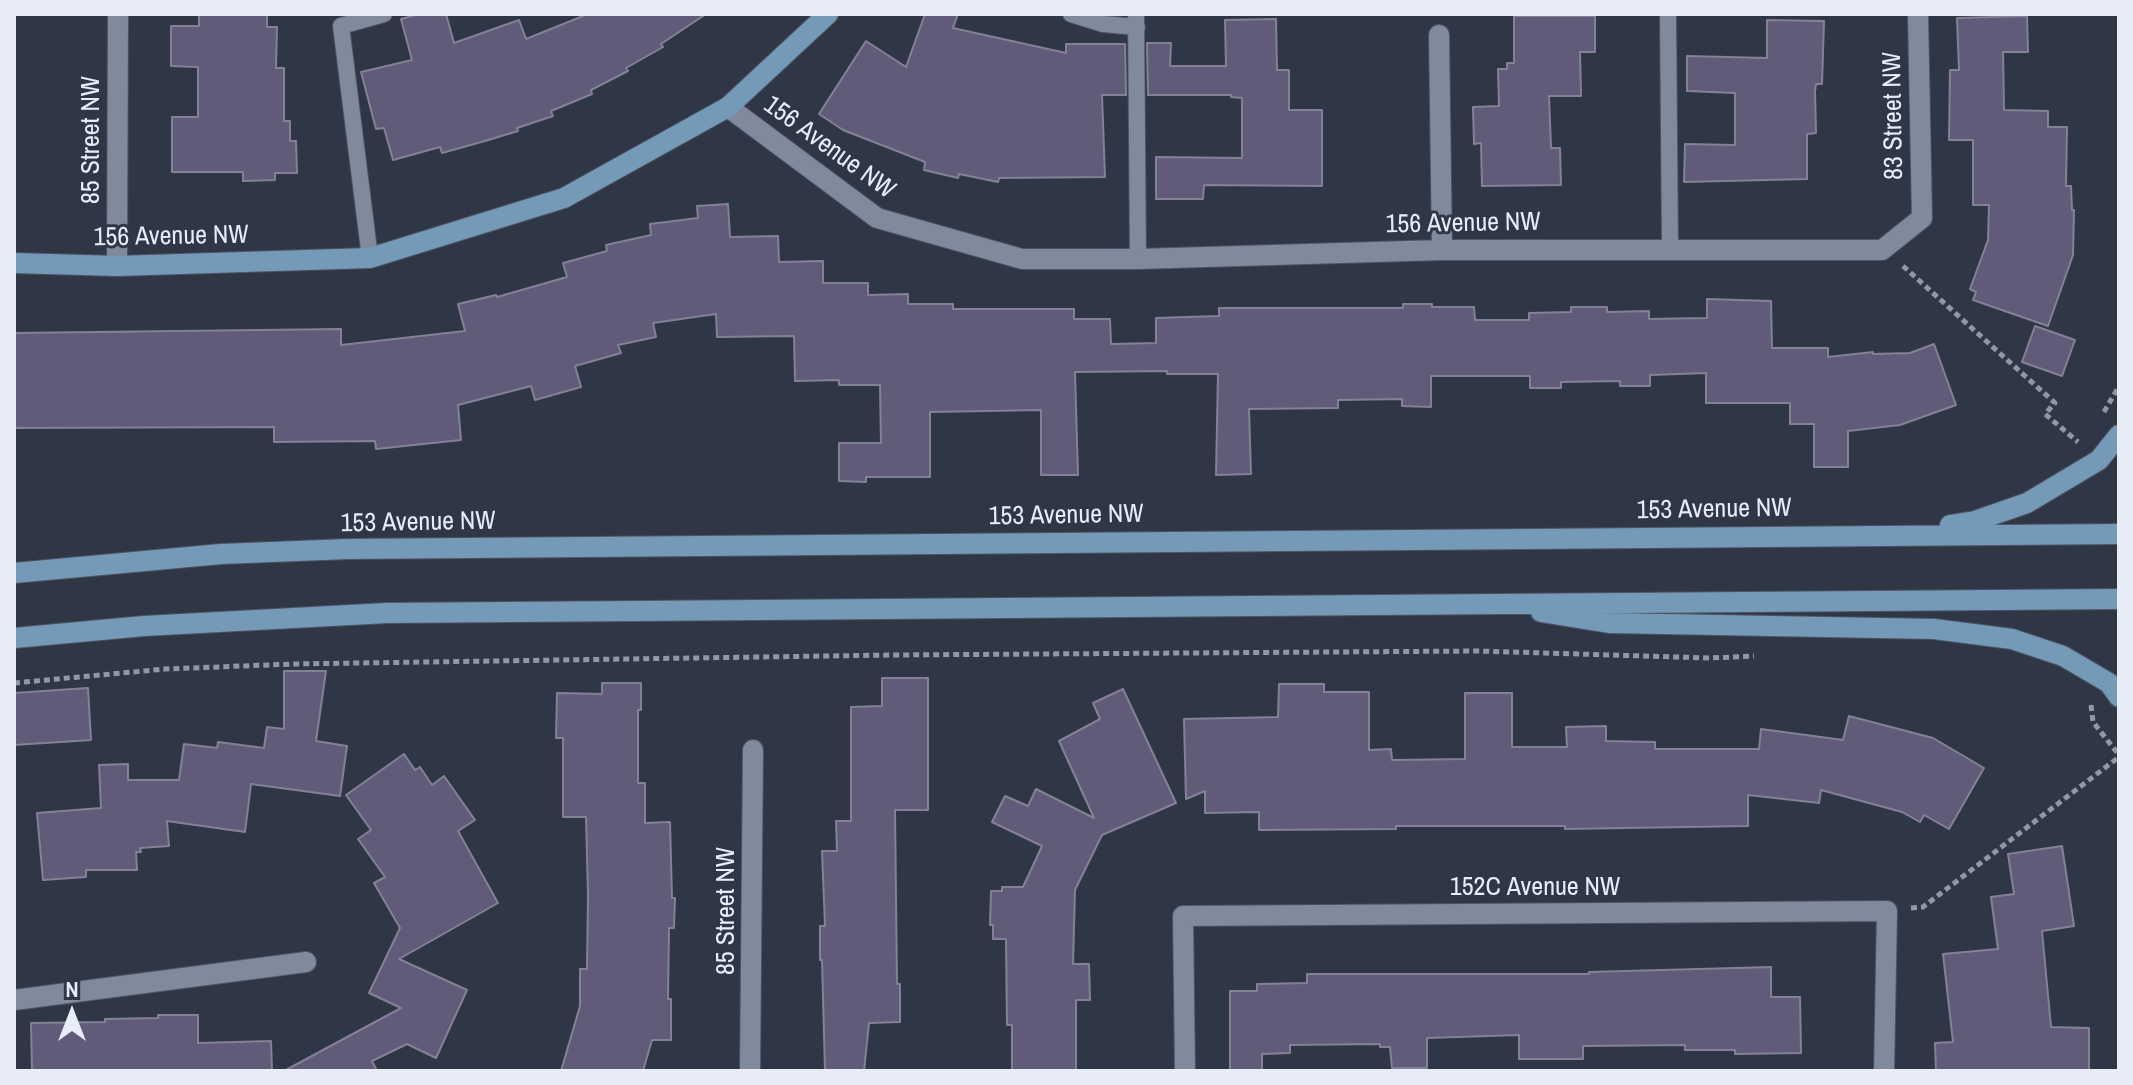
<!DOCTYPE html>
<style>
body{margin:0}
#map{position:relative;width:2133px;height:1085px;overflow:hidden;background:#2f3747;font-family:"Archivo Narrow",sans-serif}
canvas{display:block}
.frame{position:absolute;inset:0;border:16px solid #e7ecf7;pointer-events:none}
.north{position:absolute;left:32px;top:973px;width:80px;height:80px;-webkit-text-stroke:6px #2f3747;paint-order:stroke;rotate:0deg;font-size:22px;font-weight:700;line-height:32px;text-align:center;color:#e7ecf7}
.north::after{content:'';display:block;margin:auto;width:28px;height:36px;background:#e7ecf7;clip-path:polygon(50% 0,100% 100%,50% 72%,0 100%)}
</style>
<div id="map">
<canvas width="2133" height="1085"></canvas>
<div class="frame"></div>
<div class="north">N</div>
</div>
<script>
const context = document.querySelector('canvas').getContext('2d');
context.lineJoin = 'round';
function fillPath(path, color) { context.fillStyle = color; context.fill(path, 'evenodd'); }
const shape = rows => new Path2D(rows.map(r => 'M' + r).join(''));
function trace(path, color, width, dash) { context.strokeStyle = color; context.lineWidth = width; context.lineCap = dash ? 'butt' : 'round'; context.setLineDash(dash || []); context.stroke(path); }
function write(font, color, halo, rows, align = 'center') {
  context.font = font + ' "Archivo Narrow",sans-serif'; context.lineWidth = 6; context.setLineDash([]); context.textBaseline = 'middle'; context.strokeStyle = halo; context.fillStyle = color; for (const [text, x, y, turn = 0] of rows) {
    context.save(); context.translate(x, y); context.rotate((+turn || 0) * Math.PI / 180); context.textAlign = isNaN(turn) ? turn : align; if (halo) context.strokeText(text, 0, 0); context.fillText(text, 0, 0); context.restore();
  }
}
const building = shape([
 [199,14,267,14,267,27,277,27,276,68,284,68,284,121,290,121,290,141,296,141,297,173,275,173,275,180,243,181,243,172,172,172,172,117,198,117,198,67,171,66,171,26,199,26,199,14],
 [419,14,446,14,454,43,519,20,526,39,588,14,706,14,661,44,663,47,626,68,628,71,591,90,592,94,551,111,553,116,517,128,518,131,485,141,442,153,440,147,393,160,384,128,376,129,361,72,412,60,401,19,419,14],
 [925,14,958,14,953,28,1066,53,1066,44,1125,44,1126,95,1102,95,1105,177,999,178,998,182,959,174,958,178,924,170,925,162,843,130,819,114,866,41,906,67,925,14],
 [1514,16,1595,16,1595,52,1580,52,1581,96,1549,96,1551,148,1560,148,1561,185,1482,186,1481,143,1474,144,1473,107,1499,106,1498,69,1507,69,1507,63,1514,63,1514,16],
 [2027,16,2028,52,2003,52,2004,110,2048,111,2048,127,2067,127,2066,186,2071,186,2072,210,2074,210,2073,255,2048,326,1973,300,1976,292,1970,289,1988,240,1989,205,1973,205,1973,140,1949,140,1950,70,1959,70,1957,18,2027,16],
 [1276,19,1277,70,1289,70,1289,110,1322,110,1322,186,1204,185,1203,199,1156,199,1156,157,1242,158,1242,98,1231,97,1231,95,1148,95,1147,43,1171,43,1170,66,1226,66,1225,20,1276,19],
 [1767,20,1824,21,1822,84,1816,84,1815,91,1816,133,1807,134,1807,179,1684,182,1685,144,1735,145,1735,93,1687,91,1687,56,1767,58,1767,20],
 [728,204,730,237,778,236,779,262,823,261,823,283,868,283,868,295,908,294,908,304,953,304,953,309,1074,309,1074,319,1110,319,1111,344,1156,343,1156,318,1219,316,1219,308,1403,308,1403,304,1432,304,1432,307,1474,307,1475,320,1529,320,1529,313,1571,312,1571,307,1607,307,1607,312,1649,311,1649,319,1707,318,1707,299,1771,301,1772,348,1828,348,1828,357,1873,352,1873,354,1910,353,1934,344,1956,405,1900,425,1848,431,1848,467,1814,467,1814,424,1790,424,1790,403,1706,403,1706,373,1650,375,1650,386,1620,386,1620,381,1561,382,1561,388,1530,388,1530,376,1431,376,1431,407,1402,406,1402,399,1338,400,1338,408,1249,409,1251,474,1216,475,1218,374,1167,374,1167,371,1075,372,1078,475,1041,475,1041,410,930,412,930,477,866,477,866,482,839,481,839,443,881,443,880,385,839,385,839,380,795,381,794,336,717,337,716,314,653,323,656,337,618,345,621,353,575,366,581,387,535,400,531,386,458,405,461,440,376,449,375,441,274,442,274,427,14,428,14,333,341,329,341,345,465,331,458,304,496,295,497,297,567,277,563,263,607,251,606,245,651,235,650,224,698,218,697,206,728,204],
 [2035,326,2075,340,2062,376,2022,362,2035,326],
 [284,671,326,671,316,741,347,746,340,796,251,784,245,832,167,821,169,846,140,848,141,852,136,852,137,870,86,870,86,877,43,880,37,813,101,808,99,765,128,764,128,780,179,780,184,744,217,748,218,742,264,748,267,727,284,729,284,671],
 [882,678,928,678,928,810,895,810,897,984,900,984,900,1022,869,1023,864,1071,825,1071,822,960,820,960,820,926,825,926,822,851,837,851,836,821,851,821,851,707,882,706,882,678],
 [602,683,641,683,641,710,638,710,638,783,645,783,645,823,670,822,672,898,675,898,674,928,669,928,668,999,671,999,671,1040,652,1040,643,1071,561,1071,580,1006,580,969,587,969,588,895,586,817,563,817,563,738,556,738,557,693,602,694,602,683],
 [1279,684,1324,684,1324,692,1369,692,1369,750,1391,749,1392,760,1465,759,1465,693,1512,693,1512,747,1567,747,1566,727,1606,726,1606,741,1655,742,1655,749,1759,749,1761,729,1843,740,1849,716,1933,738,1984,768,1949,829,1924,815,1920,822,1902,812,1821,790,1819,803,1748,795,1748,826,1565,829,1565,826,1396,826,1396,829,1259,830,1259,812,1205,813,1205,791,1186,799,1184,719,1278,717,1279,684],
 [88,688,91,740,14,745,14,693,88,688],
 [1123,689,1176,803,1102,835,1075,890,1073,964,1089,964,1090,1000,1076,1000,1076,1071,1012,1071,1012,1025,1007,1025,1006,939,993,939,993,925,990,925,991,891,1002,891,1002,887,1023,887,1042,846,992,822,1005,796,1028,806,1036,789,1094,818,1059,741,1100,719,1093,703,1123,689],
 [404,754,415,770,420,767,432,785,444,776,475,820,458,831,498,903,399,959,467,990,436,1058,407,1044,372,1061,377,1071,284,1071,401,1008,369,993,400,928,374,883,385,877,358,839,371,830,346,795,404,754],
 [2062,846,2074,926,2042,931,2051,1027,2089,1028,2089,1071,1936,1071,1935,1043,1953,1042,1943,954,1998,949,1991,897,2014,894,2008,854,2062,846],
 [1771,967,1771,997,1800,997,1801,1053,1735,1054,1735,1050,1685,1050,1685,1045,1583,1046,1583,1059,1519,1059,1519,1035,1427,1038,1427,1068,1392,1068,1390,1047,1380,1047,1380,1044,1290,1045,1290,1053,1262,1054,1262,1071,1230,1071,1230,991,1257,991,1257,984,1307,983,1307,974,1589,974,1589,972,1771,967],
 [158,1015,198,1015,198,1043,271,1041,272,1071,32,1071,31,1023,105,1022,105,1019,158,1018,158,1015]
]);
fillPath(building, '#605b79');
trace(building, '#848196', 2);
const lane = shape([
 [1071,14,1103,24,1137,27],
 [1136,14,1138,259],
 [1668,14,1670,248],
 [370,258,341,26,384,14]
]);
const street = shape([
 [1439,35,1442,250],
 [728,107,877,218,1022,259,1138,259,1442,250,1882,250,1922,218,1918,14],
 [117,266,118,14],
 [14,1000,306,962],
 [750,1071,753,750],
 [1185,1071,1183,916,1887,911,1884,1071]
]);
const secondary = shape([
 [14,263,117,266,370,258,564,198,728,107,828,14],
 [1950,525,1975,521,2027,503,2099,460,2119,435],
 [14,573,221,554,348,549,2119,534],
 [1541,612,1609,623,1934,629,2012,639,2063,656,2109,683,2119,697],
 [14,638,144,626,387,613,2119,599]
]);
trace(lane, '#4d5462', 18);
trace(street, '#4d5462', 22);
trace(secondary, '#4d5462', 22);
trace(shape([
 [1903,266,2055,403,2045,414,2078,442],
 [2104,412,2119,386],
 [14,683,165,669,294,664,893,655,1478,651,1710,658,1754,656],
 [2091,705,2093,722,2119,755],
 [1911,908,1923,907,2119,757]
]), '#9197a5', 5, [6, 4]);
trace(lane, '#818a9d', 16);
trace(street, '#818a9d', 20);
trace(secondary, '#759ab8', 20);
write('26px', '#e7ecf7', '#2f3747', [
 ["83 Street NW",1894,116,-91],
 ["85 Street NW",92,140,-90],
 ["156 Avenue NW",829,148,36],
 ["156 Avenue NW",1463,224,-1],
 ["156 Avenue NW",171,237,-1],
 ["153 Avenue NW",1714,510,-1],
 ["153 Avenue NW",1066,516,-1],
 ["153 Avenue NW",418,523,-1],
 ["152C Avenue NW",1535,888],
 ["85 Street NW",727,911,-90]
]);
</script>
